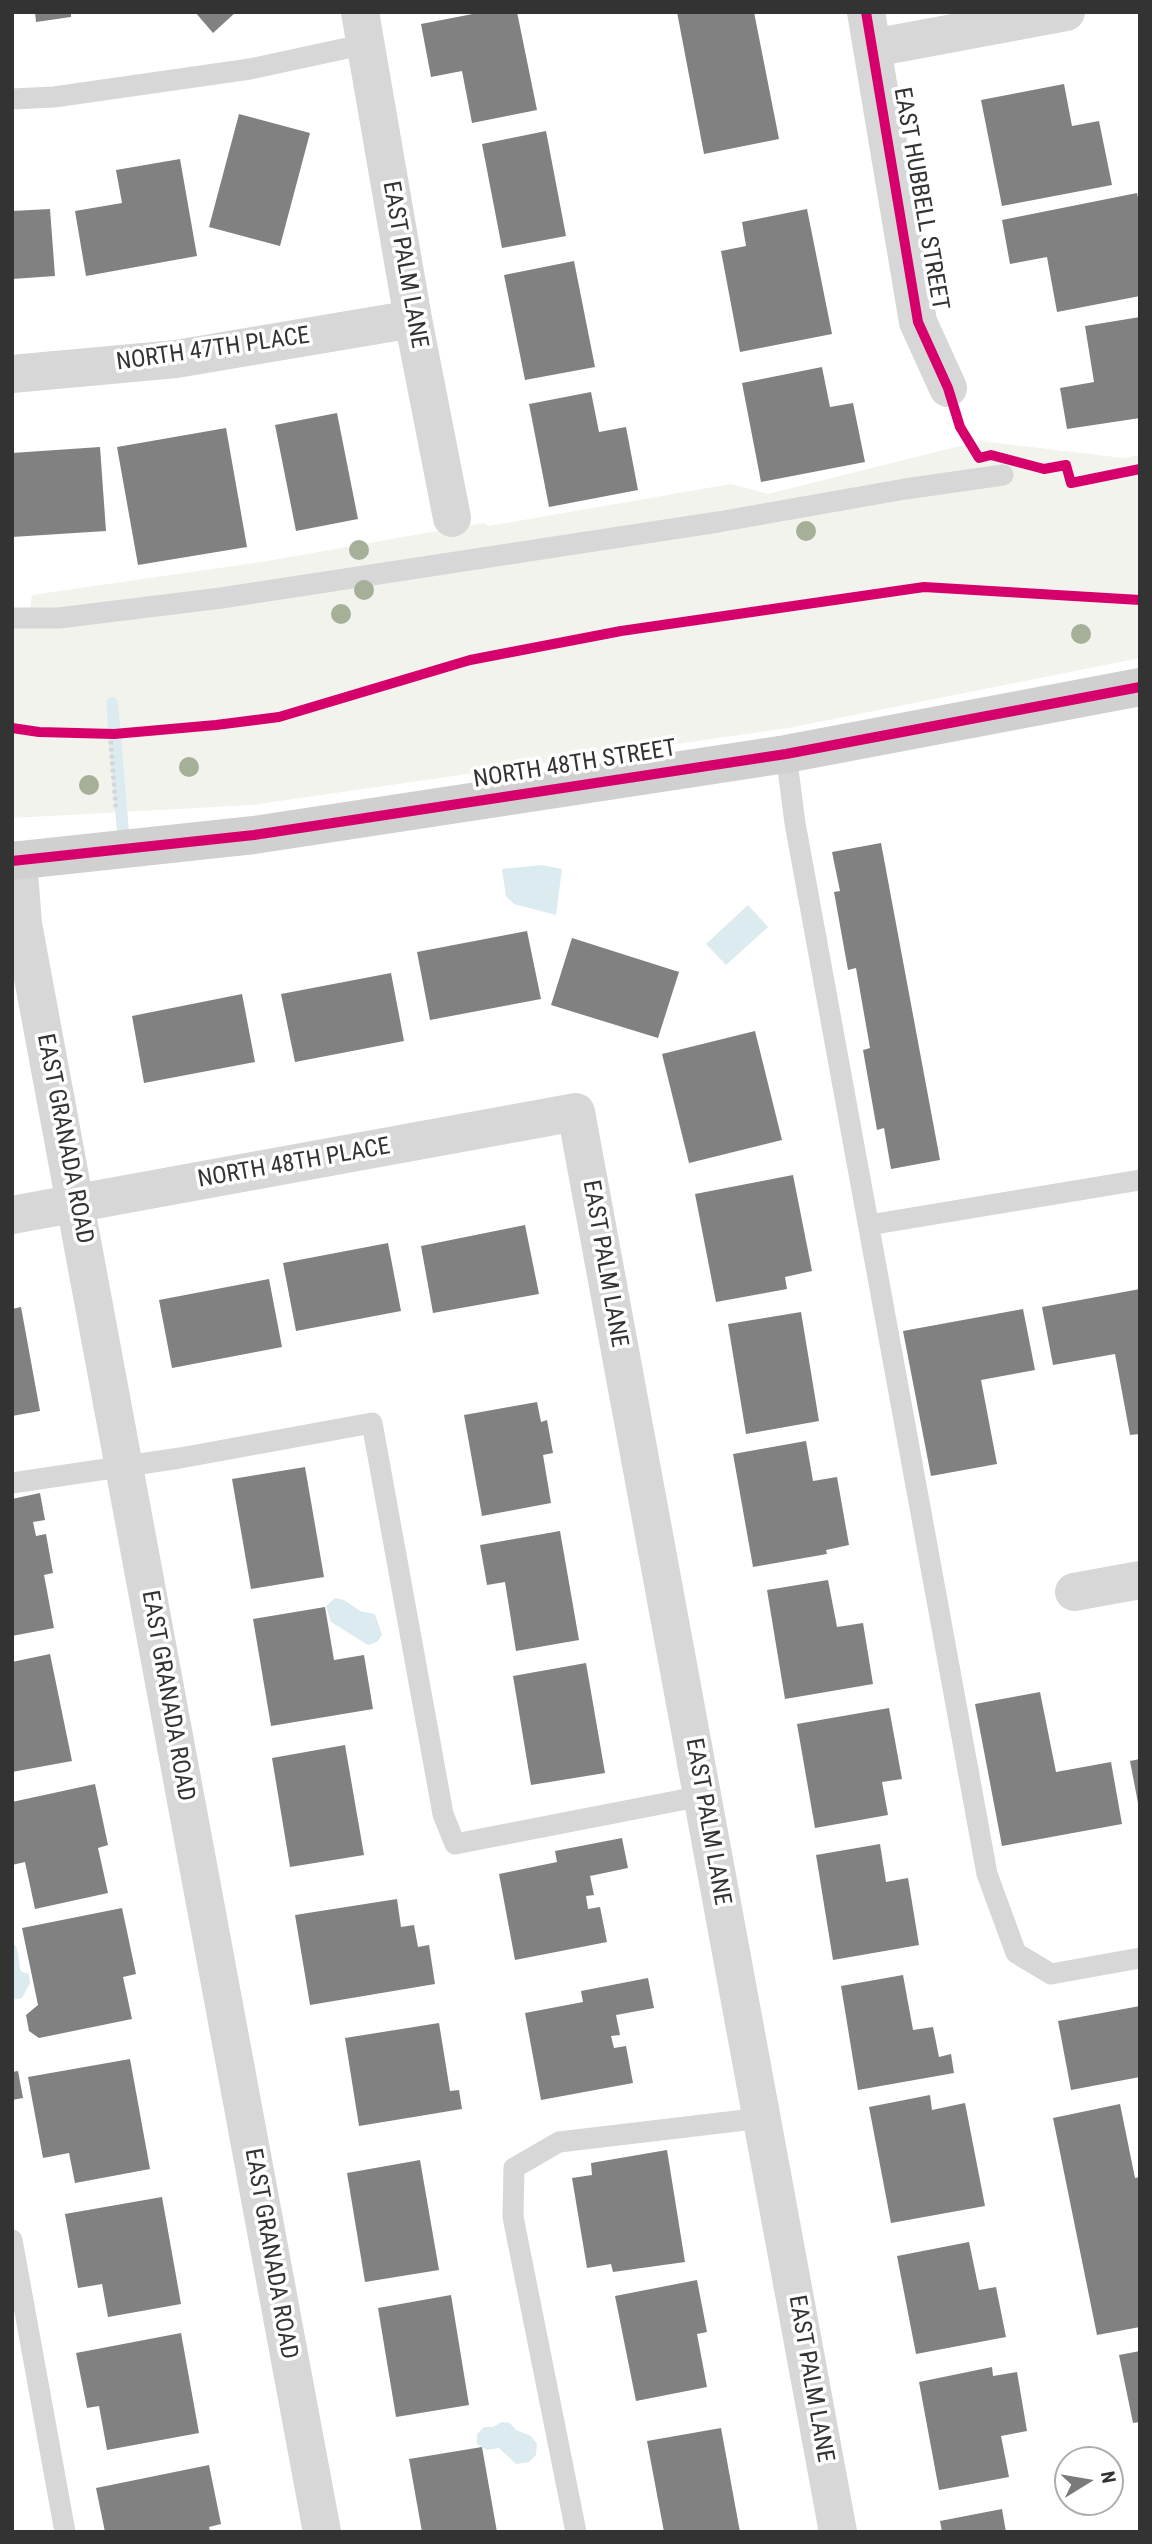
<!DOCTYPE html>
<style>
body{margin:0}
#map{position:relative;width:1152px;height:2544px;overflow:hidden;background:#fff;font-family:"Roboto Condensed",sans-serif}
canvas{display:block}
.frame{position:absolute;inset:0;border:14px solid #333;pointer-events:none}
.north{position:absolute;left:1054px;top:2446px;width:70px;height:70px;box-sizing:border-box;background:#fff;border:2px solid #adadad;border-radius:50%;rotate:79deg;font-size:19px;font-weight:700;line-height:28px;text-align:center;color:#333}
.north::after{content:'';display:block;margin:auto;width:24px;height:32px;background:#7a7a7a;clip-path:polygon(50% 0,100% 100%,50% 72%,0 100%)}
</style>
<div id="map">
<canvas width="1152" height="2544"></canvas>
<div class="frame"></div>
<div class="north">N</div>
</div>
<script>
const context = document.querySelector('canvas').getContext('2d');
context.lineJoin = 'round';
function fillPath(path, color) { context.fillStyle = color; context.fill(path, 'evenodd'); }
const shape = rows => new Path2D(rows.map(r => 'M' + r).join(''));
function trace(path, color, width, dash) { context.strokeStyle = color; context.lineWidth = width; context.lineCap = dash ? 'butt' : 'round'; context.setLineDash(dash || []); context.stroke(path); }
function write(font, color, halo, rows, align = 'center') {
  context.font = font + ' "Roboto Condensed",sans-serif'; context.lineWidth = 7; context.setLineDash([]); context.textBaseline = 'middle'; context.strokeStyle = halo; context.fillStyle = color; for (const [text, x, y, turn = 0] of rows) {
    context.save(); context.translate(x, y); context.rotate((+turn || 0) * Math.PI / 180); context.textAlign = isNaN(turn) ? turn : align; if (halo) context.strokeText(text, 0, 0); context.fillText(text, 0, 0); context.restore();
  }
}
fillPath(shape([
 [980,441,1123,458,1140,455,1140,658,788,728,251,805,12,818,12,628,27,628,32,595,268,561,403,537,484,523,489,526,731,484,768,494]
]), '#f1f3ec');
fillPath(shape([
 [542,865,562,869,556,915,514,904,506,896,502,869],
 [748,905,768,927,726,965,706,944],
 [335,1598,344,1600,360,1611,375,1614,382,1635,377,1642,368,1645,331,1622,326,1606],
 [12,1943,16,1946,18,1953,20,1969,22,1972,29,1974,30,1983,22,1998,12,2000],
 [502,2422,510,2423,516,2430,531,2436,537,2444,536,2455,529,2462,516,2464,499,2448,487,2450,477,2444,477,2434,484,2427,493,2427]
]), '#dbebef');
trace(shape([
 [112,703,124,844]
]), '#dbebef', 12);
fillPath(shape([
 [35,12,71,12,71,17,36,22],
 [195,12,236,12,213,33],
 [483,12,517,12,537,110,472,123,462,71,431,77,421,24],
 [677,12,754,12,779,139,704,154],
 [1064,84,1072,126,1099,121,1112,185,1002,206,981,100],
 [239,114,310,133,280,246,209,227],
 [546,131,566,236,502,248,482,144],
 [180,159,197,256,86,276,75,211,122,203,116,170],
 [1137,193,1140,207,1140,296,1057,312,1047,257,1010,264,1002,220],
 [50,209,55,276,12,279,12,211],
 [807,209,832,334,740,352,721,251,746,246,742,222],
 [574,261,595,367,525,380,504,275],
 [1140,317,1140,418,1067,429,1060,388,1094,382,1085,326],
 [822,367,830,407,853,403,865,462,761,482,742,383],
 [591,392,599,432,626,427,638,490,549,507,529,404],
 [337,413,358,519,296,531,275,425],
 [226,428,247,547,138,565,117,447],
 [100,447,106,531,12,537,12,453],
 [881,843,940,1160,891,1169,884,1128,877,1130,863,1050,870,1048,856,968,848,970,834,892,840,891,832,852],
 [527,931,541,999,430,1020,417,952],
 [572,938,679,972,658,1038,551,1005],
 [391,973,404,1041,295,1062,281,994],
 [242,994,255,1062,144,1083,132,1016],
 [755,1031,782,1140,689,1163,662,1054],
 [793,1175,812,1271,785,1277,787,1289,716,1302,695,1194],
 [525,1225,539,1294,433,1313,421,1246],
 [388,1243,401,1311,296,1331,283,1263],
 [269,1279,282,1347,172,1368,159,1300],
 [1140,1289,1140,1434,1130,1435,1115,1354,1053,1365,1042,1307],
 [21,1307,40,1411,12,1416,12,1309],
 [1023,1309,1035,1370,981,1380,997,1464,931,1476,903,1331],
 [801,1312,819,1421,746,1434,728,1324],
 [537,1402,541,1422,547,1420,553,1453,543,1455,551,1503,482,1516,464,1415],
 [806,1441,813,1481,837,1477,849,1545,826,1550,827,1554,753,1567,733,1454],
 [305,1467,324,1577,251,1589,232,1479],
 [40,1493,45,1520,33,1522,36,1536,46,1534,53,1573,44,1575,54,1628,12,1636,12,1499],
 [560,1531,579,1640,516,1651,505,1582,487,1585,480,1545],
 [828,1580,837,1627,863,1623,873,1684,785,1699,767,1590],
 [325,1607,334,1660,364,1655,373,1709,271,1726,253,1619],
 [50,1654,72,1761,12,1772,12,1662],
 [586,1663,605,1773,531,1785,513,1676],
 [1040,1692,1056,1772,1111,1762,1122,1824,1002,1846,975,1704],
 [889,1708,902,1779,882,1782,888,1815,815,1828,797,1724],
 [345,1745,364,1855,290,1867,272,1758],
 [1140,1759,1140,1802,1138,1803,1130,1761],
 [95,1784,108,1845,98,1848,108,1893,35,1909,25,1862,12,1865,12,1802],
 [622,1838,628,1868,590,1876,594,1895,586,1896,588,1909,600,1907,607,1942,515,1960,499,1874,557,1862,555,1851],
 [880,1844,886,1882,908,1878,919,1945,833,1960,816,1855],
 [397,1899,401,1927,414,1925,418,1947,429,1945,435,1984,310,2005,295,1915],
 [122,1908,136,1974,123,1977,132,2019,39,2038,29,2031,26,2015,38,2005,22,1928],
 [903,1975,913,2030,933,2027,939,2057,951,2054,954,2073,858,2090,841,1986],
 [648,1978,654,2008,616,2015,620,2035,611,2036,614,2048,626,2046,633,2083,541,2100,525,2013,583,2002,581,1991],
 [1140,2006,1140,2077,1071,2090,1058,2021],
 [439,2023,450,2091,459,2090,462,2109,359,2126,345,2038],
 [130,2059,150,2169,75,2183,69,2153,43,2158,28,2077],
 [18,2071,23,2098,12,2100,12,2072],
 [930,2095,932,2110,965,2103,985,2206,891,2223,869,2107],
 [1120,2104,1135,2178,1140,2177,1140,2327,1097,2335,1053,2118],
 [667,2150,685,2262,613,2272,611,2264,587,2268,572,2178,592,2175,591,2163],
 [420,2160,439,2270,365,2282,347,2173],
 [162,2197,181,2304,108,2317,102,2284,78,2288,65,2214],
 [969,2242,979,2290,996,2287,1006,2337,916,2354,897,2256],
 [697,2280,707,2332,697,2334,707,2387,636,2401,615,2296],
 [451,2295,469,2405,396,2417,378,2308],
 [181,2333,199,2433,107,2450,99,2406,87,2408,76,2353],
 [1140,2351,1140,2422,1133,2423,1119,2355],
 [992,2367,993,2376,1017,2372,1027,2431,1001,2436,1009,2477,939,2490,919,2382],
 [721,2428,740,2532,664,2532,647,2441],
 [482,2447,497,2532,422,2532,409,2459],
 [209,2465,221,2524,209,2527,210,2532,105,2532,96,2488],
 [1002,2509,1006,2532,942,2532,940,2521]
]), '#818181');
trace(shape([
 [110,734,116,810]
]), '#d5d5d5', 4.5, [3.5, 3.5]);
trace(shape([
 [12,99,54,97,250,69,366,44],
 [12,618,59,618,221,598,718,522,905,489,1003,475],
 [786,754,795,823,987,1874,1016,1953,1051,1974,1140,1958],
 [869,1225,1140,1180],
 [12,1483,180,1458,372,1423,443,1814,455,1844,702,1796],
 [12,2240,65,2532],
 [576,2532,513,2217,514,2168,559,2142,762,2118]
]), '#d7d7d7', 21);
trace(shape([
 [360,12,413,319,452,518],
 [866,12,918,322,948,388],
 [873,48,1066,12],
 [12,374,176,359,413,319],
 [18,860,23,924,322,2532],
 [12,1215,576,1112,838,2532],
 [1074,1592,1140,1580]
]), '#d7d7d7', 38);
trace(shape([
 [12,861,254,835,786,754,1140,687]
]), '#d0d0d0', 38);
trace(shape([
 [866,12,918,322,948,388,960,427,979,458,991,455,1044,469,1066,465,1071,483,1140,469],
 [12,728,39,732,114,734,216,725,279,717,470,660,621,631,924,587,1140,600],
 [12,861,254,835,786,754,1140,687]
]), '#d6006c', 10);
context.fillStyle = '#a6af97';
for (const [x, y] of [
 [806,531],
 [359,550],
 [364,590],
 [341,614],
 [1081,634],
 [189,767],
 [89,785]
]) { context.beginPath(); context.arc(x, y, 10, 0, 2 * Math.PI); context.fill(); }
write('24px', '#333', '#fff', [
 ["EAST HUBBELL STREET",920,199,80],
 ["EAST PALM LANE",404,265,80],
 ["NORTH 47TH PLACE",213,350,-8],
 ["NORTH 48TH STREET",575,765,-9],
 ["EAST GRANADA ROAD",64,1139,79],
 ["NORTH 48TH PLACE",294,1164,-10],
 ["EAST PALM LANE",604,1264,80],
 ["EAST GRANADA ROAD",167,1696,80],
 ["EAST PALM LANE",707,1822,80],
 ["EAST GRANADA ROAD",270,2254,80],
 ["EAST PALM LANE",810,2379,80]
]);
</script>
